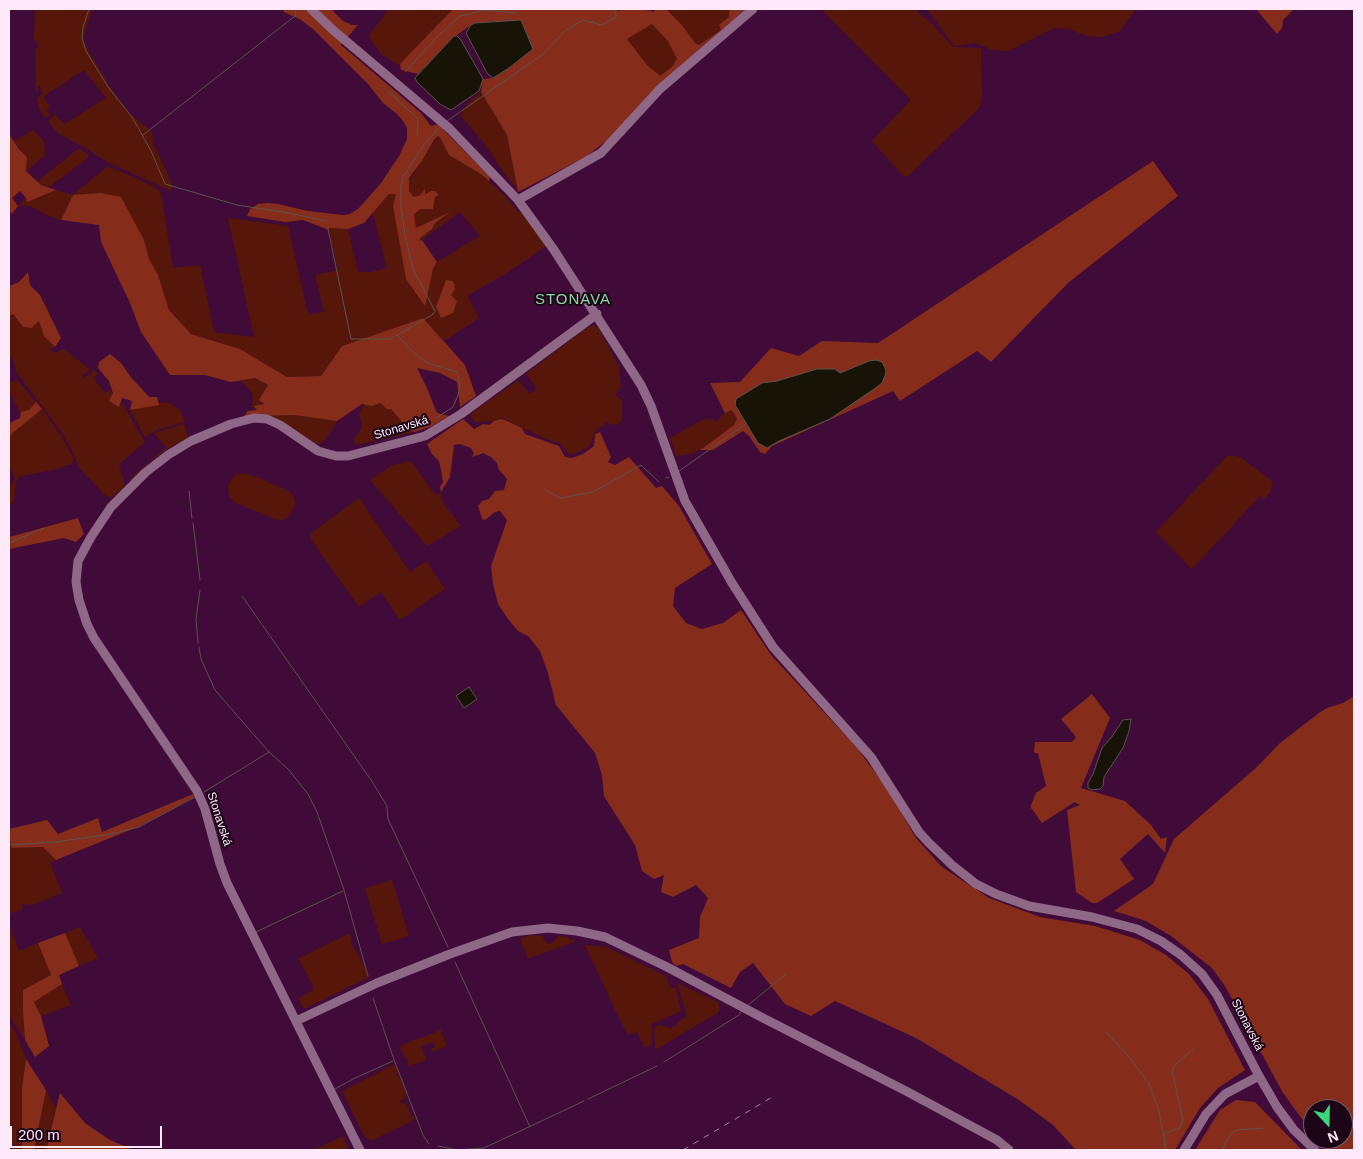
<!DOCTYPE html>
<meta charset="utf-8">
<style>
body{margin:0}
#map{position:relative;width:1363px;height:1159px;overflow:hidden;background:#400b39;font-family:Helvetica,sans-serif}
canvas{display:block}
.frame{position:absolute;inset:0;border:10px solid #fde9f8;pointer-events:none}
.north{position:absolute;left:1303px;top:1099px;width:50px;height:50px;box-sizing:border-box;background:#1b0517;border:1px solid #756071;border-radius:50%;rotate:159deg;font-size:14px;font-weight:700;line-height:20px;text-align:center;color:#fde9f8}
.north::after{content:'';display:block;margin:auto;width:18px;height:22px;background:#3bd77f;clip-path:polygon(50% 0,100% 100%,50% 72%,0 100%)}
.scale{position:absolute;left:10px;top:1126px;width:152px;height:22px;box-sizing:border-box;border:2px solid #fde9f8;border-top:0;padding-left:6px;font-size:15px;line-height:18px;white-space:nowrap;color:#fde9f8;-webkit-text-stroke:4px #1b0517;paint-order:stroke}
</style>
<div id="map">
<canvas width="1363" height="1159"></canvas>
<div class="frame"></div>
<div class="north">N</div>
<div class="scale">200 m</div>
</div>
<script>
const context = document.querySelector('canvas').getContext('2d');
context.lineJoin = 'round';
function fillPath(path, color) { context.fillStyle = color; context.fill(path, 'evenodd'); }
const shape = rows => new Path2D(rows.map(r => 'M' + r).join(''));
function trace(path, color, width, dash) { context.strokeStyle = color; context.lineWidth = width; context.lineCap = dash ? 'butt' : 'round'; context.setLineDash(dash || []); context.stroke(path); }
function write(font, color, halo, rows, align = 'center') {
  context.font = font + ' Helvetica,sans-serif'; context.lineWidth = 4; context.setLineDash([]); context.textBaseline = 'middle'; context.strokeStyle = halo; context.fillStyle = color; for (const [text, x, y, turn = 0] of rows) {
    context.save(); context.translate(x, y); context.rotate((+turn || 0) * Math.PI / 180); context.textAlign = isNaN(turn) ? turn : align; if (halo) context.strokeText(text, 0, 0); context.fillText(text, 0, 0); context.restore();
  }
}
fillPath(shape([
 [35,9,67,9,69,11,73,9,92,9,84,36,85,45,110,87,129,113,152,132,153,144,158,152,172,185,171,191,111,164,84,147,59,134,48,122,55,114,64,124,106,98,84,70,43,97,50,107,46,110,50,115,45,118,39,108,37,98,42,94,40,86,38,86,38,91,36,90,35,49,38,48,37,41,34,40],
 [389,9,453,9,409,56,400,64,397,64,381,54,370,38,370,34],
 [666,9,729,9,730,13,727,19,719,25,721,30,699,45,695,43,682,25],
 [821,9,914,9,932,24,953,47,981,48,982,95,980,107,908,176,903,176,873,142,873,140,910,101,910,99],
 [927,9,1136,9,1119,32,1102,37,1086,36,1069,29,1054,28,1011,50,1004,51,992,50,976,43,954,46],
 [654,24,668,41,677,59,672,67,659,77,647,65,627,39,649,25],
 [481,92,507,135,517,189,509,180,483,142,460,115,470,101],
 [33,130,44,141,45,155,27,171,37,182,79,148,89,155,85,160,49,187,41,185,26,171,27,157,14,141],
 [438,136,441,139,449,155,481,174,502,193,518,212,523,213,546,246,507,273,467,296,479,318,444,341,423,318,342,346,321,376,287,377,240,349,191,334,169,310,158,275,149,259,144,240,73,195,61,220,45,214,30,206,18,206,26,198,27,202,56,190,73,195,108,166,155,187,161,193,173,268,200,265,214,332,254,337,228,218,288,226,308,314,324,312,315,275,338,270,328,228,348,229,358,272,371,272,387,268,373,213,389,194,396,194,433,271,437,262,480,236,460,212,420,241,420,238,432,229,433,225,444,217,435,219,416,228,413,214,421,209,433,208,435,197,439,195,435,191,431,191,425,194,424,190,420,195,415,197,410,193,409,181],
 [454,283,455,289,451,295,457,301,453,313,441,318],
 [12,314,23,327,31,327,39,320,44,336,55,347,49,349,55,353,63,349,90,369,82,376,84,379,94,370,98,374,93,378,105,393,110,390,120,407,121,401,145,442,119,464,125,486,111,498,105,495,80,469,70,447,60,430,17,373,12,358,9,355,9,316],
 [594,325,599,329,619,367,621,387,615,395,622,400,622,422,613,425,606,422,604,426,596,430,590,445,585,449,570,455,561,444,544,438,502,418,494,421,475,422,473,420,470,416,473,412,518,380,530,394,537,389,526,374,585,329],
 [15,377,36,402,29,410,21,412,21,415,9,390,9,383,16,380],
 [255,378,268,386,265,404,254,406,258,410,252,407,253,400,252,392,240,380],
 [164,402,172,404,180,410,185,422,157,430,145,437,130,410],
 [365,403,368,405,380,403,387,409,391,409,403,423,404,427,414,432,356,445,354,439,362,428,359,414],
 [42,409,61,436,73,458,73,462,70,465,66,465,62,468,18,477,16,483,14,502,9,505,9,487,15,479,9,465,9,436],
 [731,410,736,416,736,422,734,425,695,453,676,456,670,438,704,419,718,421,722,415],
 [269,415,294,415,337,421,326,439,318,445],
 [184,424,188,438,168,448,149,463,131,481,131,478,166,447,154,433],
 [1228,455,1240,457,1273,482,1270,493,1263,499,1260,496,1192,569,1156,532],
 [411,461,436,496,441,492,443,503,461,526,427,546,371,481,371,479,393,465],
 [244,473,255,476,290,492,294,498,295,505,288,518,282,520,274,519,234,502,229,496,228,485,231,479,237,474],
 [359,498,410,572,426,561,445,589,400,620,381,592,359,607,311,540,311,533],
 [9,838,12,848,43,847,56,860,50,862,62,893,32,905,22,904,23,909,9,914],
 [392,880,409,936,382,944,365,888],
 [9,925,19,951,38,943,51,976,23,1011,25,1040,9,1015],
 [80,927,98,958,79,966,65,933],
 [350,933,351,943,364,965,369,977,306,1008,302,1007,299,998,313,990,313,985,298,959],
 [531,935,543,936,544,940,549,944,555,941,558,936,568,937,570,940,575,939,574,942,530,958,527,957,524,947,522,945,521,938],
 [585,945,606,947,666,976,671,988,676,988,681,1011,652,1024,652,1044,644,1048,637,1032,628,1035,616,1012],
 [677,983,720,1003,719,1005,719,1012,655,1050,654,1028,659,1025,671,1028,675,1026,682,1019,687,1016],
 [62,984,71,1005,41,1016,34,1002],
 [9,1023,16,1033,26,1059,22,1088,22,1150,9,1150],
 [441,1030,447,1046,432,1052,431,1049,435,1047,433,1042,421,1046,426,1060,408,1067,407,1063,409,1060,405,1058,400,1046],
 [393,1065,397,1067,398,1070,396,1075,400,1076,406,1093,405,1098,400,1101,402,1104,406,1102,410,1114,414,1117,414,1120,373,1140,369,1140,362,1132,343,1093,344,1090],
 [46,1090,56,1108,46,1150,34,1150],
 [343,1137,349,1150,313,1150,341,1137]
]), '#56170a');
fillPath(shape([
 [282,9,331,9,343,21,352,25,358,25,341,45,421,113,431,126,438,124,490,177,489,181,481,174,449,155,441,139,438,136,434,140,422,161,409,178,409,191,414,197,420,195,425,189,425,194,431,191,435,191,439,195,435,197,433,209,421,209,414,214,416,228,450,212,435,223,432,229,420,238,420,241,422,240,437,262,433,269,425,306,406,279,393,206,396,194,389,194,364,223,348,229,329,228,329,230,303,220,285,222,247,216,250,209,258,204,267,203,278,204,308,211,343,215,350,214,359,208,381,183,399,156,407,139,407,128,403,121,397,114,383,103,368,84,313,29,301,20,284,12],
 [453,9,615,9,618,11,623,9,642,9,654,12,654,9,666,9,682,25,695,43,699,45,721,30,719,25,729,17,729,9,746,9,662,82,607,140,587,156,518,192,507,135,481,92,483,79,493,78,509,68,533,49,515,22,494,21,471,25,451,39,418,74,401,70,400,64],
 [652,24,668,41,677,59,672,67,660,76,647,65,627,39],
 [1256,9,1294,9,1283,20,1282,28,1277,34],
 [9,134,19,149,27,157,26,171,41,185,56,190,27,202,26,198,20,191,12,198,18,206,12,214,9,210],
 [1153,161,1178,196,1068,283,991,362,977,351,900,401,893,391,772,446,765,454,760,452,749,436,743,431,713,450,700,450,734,425,737,419,734,413,731,410,725,413,710,383,740,382,771,348,799,356,822,341,878,343],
 [101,193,121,197,144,240,149,259,158,275,169,310,191,334,240,349,287,377,321,376,342,346,423,318,465,365,476,396,460,407,457,382,440,373,417,368,426,386,437,413,449,416,430,427,414,432,404,427,403,423,391,409,387,409,380,403,372,406,362,404,337,421,294,415,244,416,248,411,257,410,254,406,265,404,259,400,268,385,255,378,231,382,205,375,170,375,141,332,130,303,101,242,99,225,61,220,73,195],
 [28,272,30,285,40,295,61,338,55,347,44,336,39,321,31,328,23,327,13,314,9,316,9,286,19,282],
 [446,280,452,281,454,283,455,289,451,295,457,301,453,313,441,318,436,307],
 [110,354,121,363,130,376,149,397,157,397,159,405,130,410,132,401,122,398,119,407,109,401,113,393,109,381,98,368,99,362],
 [36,402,42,409,9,436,9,423,20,418,21,412,29,410],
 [463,419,474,429,483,424,489,425,494,421,500,419,505,420,522,428,525,434,559,446,565,457,572,458,583,454,594,446,595,434,600,432,611,457,608,462,615,465,629,457,656,488,662,486,679,506,712,564,675,588,673,606,686,623,702,629,723,623,741,610,771,655,857,748,886,787,916,838,942,867,989,898,1040,917,1095,926,1140,940,1166,955,1189,974,1208,999,1245,1070,1218,1088,1200,1108,1175,1150,1076,1150,1053,1125,1019,1100,916,1038,835,1001,811,1016,785,1004,753,963,740,972,731,988,683,964,676,966,672,962,669,950,699,938,700,917,708,898,696,885,673,897,661,892,664,875,654,879,642,871,635,845,604,796,602,775,595,753,556,705,548,673,540,651,528,636,518,631,508,619,498,604,493,584,491,566,507,520,500,511,495,512,485,520,482,519,478,506,482,501,489,499,495,491,504,490,507,479,499,470,497,463,491,457,483,453,472,457,474,453,471,448,460,444,454,445,450,477,441,492,440,487,443,482,441,470,439,461,432,454,427,444],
 [78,518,84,534,76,542,64,538,9,549,9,537],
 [1092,694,1110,718,1081,788,1125,801,1151,825,1161,839,1167,837,1165,853,1148,834,1120,859,1134,879,1097,903,1092,903,1076,892,1067,810,1080,805,1075,802,1042,823,1031,808,1031,805,1036,793,1046,786,1038,753,1035,753,1034,751,1035,742,1072,742,1076,737,1061,719],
 [1354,696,1354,1150,1333,1150,1318,1139,1343,1139,1343,1109,1313,1109,1313,1134,1283,1093,1225,986,1212,968,1171,936,1146,921,1114,911,1153,884,1174,839,1257,767,1280,743,1319,713,1327,708,1343,703],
 [193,794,194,797,140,826,56,860,43,847,12,848,9,838,9,829,47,820,58,834,98,818,102,832],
 [65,933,79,966,59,975,62,984,34,1002,41,1016,49,1046,35,1057,25,1040,23,1011,23,990,51,975,38,943],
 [26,1059,46,1090,34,1150,22,1150,22,1088],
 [60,1093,85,1123,110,1140,134,1150,46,1150],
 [1236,1100,1255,1102,1302,1150,1195,1150,1220,1110]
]), '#852c1a');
const water = shape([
 [521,20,533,49,509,68,493,78,487,73,466,33,471,25,475,23,521,20],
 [454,36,457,36,461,40,483,79,479,91,451,110,440,104,417,82,415,78,454,36],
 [876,360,882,362,886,370,885,376,882,383,874,389,830,419,779,441,767,448,758,443,735,405,736,399,762,383,777,381,817,369,835,369,840,373,869,361,876,360],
 [469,687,477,699,464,708,456,696,469,687],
 [1131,719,1129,731,1123,748,1104,777,1103,786,1100,789,1092,790,1088,788,1088,783,1093,774,1102,748,1111,738,1123,720,1131,719]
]);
fillPath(water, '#171306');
trace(water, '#5c534f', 1);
trace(shape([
 [89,9,83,27,82,38,86,51,108,87,132,117,151,151,165,184,237,205,283,212,327,221],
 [733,9,738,14],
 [405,72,439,35,460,16,486,10,516,13],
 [388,91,418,119,417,135],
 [447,121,542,55,565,31,583,20,602,25,616,17,614,9],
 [143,135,295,16,296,12,294,9],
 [328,229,351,339,390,339,397,335],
 [436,418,453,407,458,395,460,385,457,372,428,363,416,355,397,335,432,315,435,311,413,269,405,235,401,207,401,185,403,177,426,142,440,127],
 [679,471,746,424],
 [666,478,669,477],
 [545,490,560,498,593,492,641,465,659,482],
 [189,491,192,518],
 [193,523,200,580],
 [9,543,44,528],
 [242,596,371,780,387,806,388,819,448,947],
 [198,643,196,619,200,590],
 [199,647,201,659,215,690,269,752,288,769,308,794,317,812,344,890,368,976],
 [204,792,269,752],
 [9,845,55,842,112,834,139,827,195,797],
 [256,932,343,891],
 [455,962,530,1127],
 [373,998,393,1057,423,1135,429,1144],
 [747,1006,786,974],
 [1106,1032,1131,1059,1149,1084,1158,1108,1165,1142,1165,1150],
 [664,1062,739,1015,742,1010],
 [335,1089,353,1079,393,1061],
 [588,1099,657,1066],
 [1163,1134,1180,1128,1183,1120,1172,1071,1176,1064,1193,1049],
 [438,1146,457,1150,484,1148,584,1101],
 [1222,1150,1230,1135,1236,1130,1265,1128]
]), '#5c534f', 1);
trace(shape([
 [311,9,333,30,450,129,518,200,554,250,641,385,651,406,685,501,732,583,773,647,871,757,919,832,928,842,952,865,976,884,996,894,1029,906,1092,917,1137,929,1161,941,1181,955,1202,974,1217,995,1259,1076,1277,1107,1294,1130,1315,1150],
 [518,200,601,153,660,89,753,9],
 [296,1021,377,983,450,954,512,932,548,928,577,931,605,937,667,967,763,1018,906,1091,997,1140,1009,1150],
 [360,1150,227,883,220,864,205,809,197,791,94,638,87,624,79,600,76,582,78,561,91,537,111,507,146,472,168,455,191,441,231,424,254,418,267,419,280,425,318,451,336,456,348,456,425,436,461,414,597,314],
 [1184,1150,1206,1114,1225,1094,1259,1076]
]), '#8f6787', 9);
trace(shape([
 [683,1150,774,1096]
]), '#a4819e', 1, [6, 6]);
write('12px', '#fde9f8', '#1b0517', [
 ["Stonavská",401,428,-17],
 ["Stonavská",219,819,72],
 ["Stonavská",1247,1025,63]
]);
context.letterSpacing = '1px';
write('15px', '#8fd6a5', '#1b0517', [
 ["STONAVA",573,300]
]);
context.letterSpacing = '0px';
</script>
